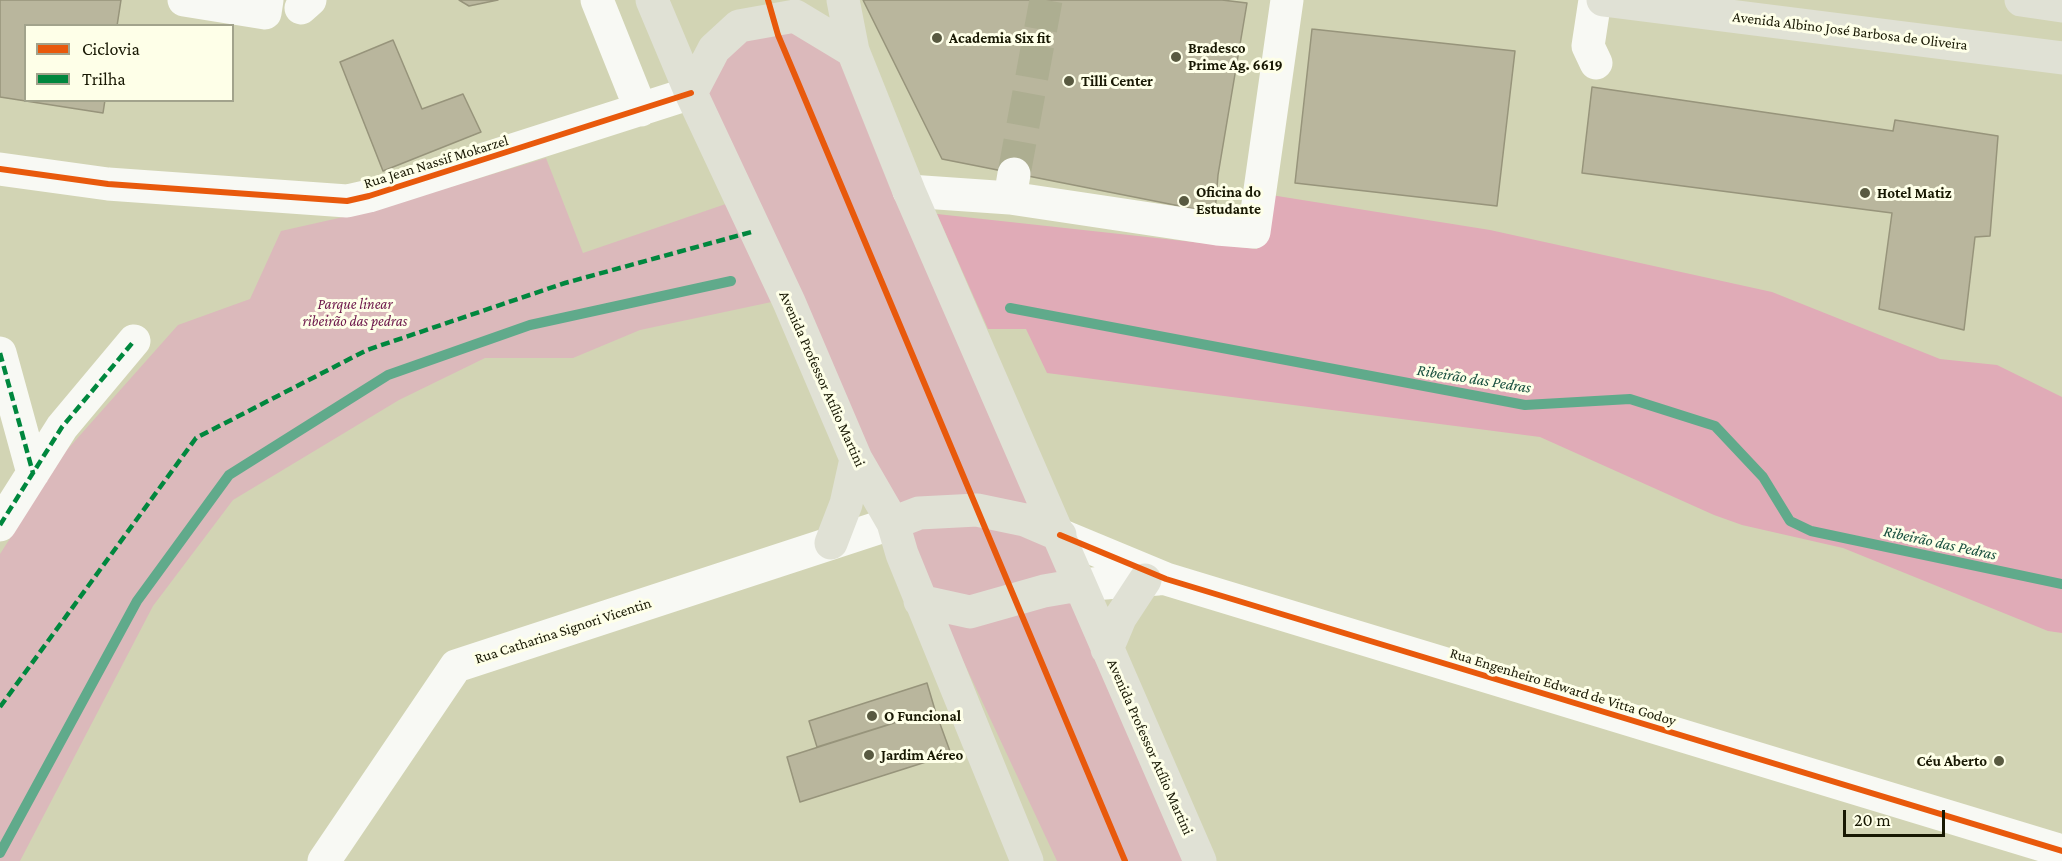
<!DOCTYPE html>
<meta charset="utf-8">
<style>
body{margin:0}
#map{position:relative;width:2062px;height:861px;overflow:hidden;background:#d2d4b4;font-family:"Crimson Pro",serif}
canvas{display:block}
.legend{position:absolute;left:24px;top:24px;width:210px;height:78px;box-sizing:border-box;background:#feffe8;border:2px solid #a2a38c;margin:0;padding:8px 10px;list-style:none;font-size:18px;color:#181803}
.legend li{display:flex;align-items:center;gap:12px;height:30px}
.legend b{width:30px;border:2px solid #a2a38c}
.scale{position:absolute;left:1843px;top:810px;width:102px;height:27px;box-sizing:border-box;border:3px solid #181803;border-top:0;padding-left:8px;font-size:18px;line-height:21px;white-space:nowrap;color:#181803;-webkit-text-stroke:4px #feffe8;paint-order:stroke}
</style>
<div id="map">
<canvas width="2062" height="861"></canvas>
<ul class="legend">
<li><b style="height:8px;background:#e8590c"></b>Ciclovia</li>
<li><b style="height:8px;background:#00873e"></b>Trilha</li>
</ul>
<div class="scale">20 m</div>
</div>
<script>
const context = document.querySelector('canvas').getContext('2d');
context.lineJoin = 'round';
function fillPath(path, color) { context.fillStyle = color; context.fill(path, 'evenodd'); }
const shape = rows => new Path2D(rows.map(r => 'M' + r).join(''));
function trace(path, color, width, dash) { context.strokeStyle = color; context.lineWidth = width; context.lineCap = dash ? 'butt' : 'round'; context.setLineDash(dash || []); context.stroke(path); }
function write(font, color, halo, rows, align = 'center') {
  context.font = font + ' "Crimson Pro",serif'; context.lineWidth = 6; context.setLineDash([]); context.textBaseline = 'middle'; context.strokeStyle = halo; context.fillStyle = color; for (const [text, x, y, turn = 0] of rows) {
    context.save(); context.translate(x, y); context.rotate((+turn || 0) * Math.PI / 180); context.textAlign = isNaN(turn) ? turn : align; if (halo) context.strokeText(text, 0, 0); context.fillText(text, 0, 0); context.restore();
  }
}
fillPath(shape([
 [800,25,848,63,1195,861,1057,861,890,505,704,92,719,58,745,35],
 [546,158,583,253,749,196,781,300,640,330,573,358,485,358,399,400,233,500,153,606,20,861,0,861,0,554,66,451,178,325,250,299,281,231,370,211]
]), '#dbb9bb');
fillPath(shape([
 [1271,195,1490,230,1772,292,1940,359,1997,365,2062,397,2062,633,2048,631,1843,548,1742,525,1714,515,1540,437,1047,373,1026,329,988,329,937,214,1257,249]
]), '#e0abb7');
trace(shape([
 [1010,308,1525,405,1630,399,1715,426,1763,477,1790,521,1811,531,2062,584],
 [0,853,137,601,229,475,388,375,530,325,731,281]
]), '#60aa8b', 10);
const building = shape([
 [0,0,121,0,117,26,26,26,26,100,105,100,103,113,0,97,0,0],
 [459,0,498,0,469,6,459,0],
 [863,0,1222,0,1247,3,1218,175,1215,213,942,159,863,0],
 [1312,29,1515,51,1497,206,1295,183,1312,29],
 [393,40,422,109,463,94,481,132,383,171,340,62,393,40],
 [1592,87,1893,131,1895,120,1998,136,1990,236,1975,237,1964,330,1879,309,1892,213,1582,173,1592,87],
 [927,683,935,710,817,747,809,721,927,683],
 [935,710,951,754,800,802,787,757,935,710]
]);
fillPath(building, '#b9b69d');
trace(building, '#97947b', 1.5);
trace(shape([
 [1014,174,1046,0]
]), '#adae91', 33, [33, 16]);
trace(shape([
 [184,0,265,13,267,0],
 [597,0,641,110],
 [1595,0,1588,46,1596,63],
 [301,8,310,0],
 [0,169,108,184,347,201,369,196,691,93],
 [1014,174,1010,198,1217,229,1254,232,1287,0],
 [909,191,1010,198],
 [0,353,33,473],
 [0,525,62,427,134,341],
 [1060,535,1166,579,2062,851],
 [1079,585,1158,579],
 [324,861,456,666,893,523]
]), '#f8f9f4', 33);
trace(shape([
 [652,0,691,93,789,302,856,459,893,523,902,554,1027,861],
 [843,0,853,51,909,191,1200,861],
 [1603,0,2062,58],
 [2021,0,2062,6],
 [691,93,714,49,739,26,795,16,853,51],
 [893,523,919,513,977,510,1025,520,1060,535],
 [831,543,846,504,856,459],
 [920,601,970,612,1044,591,1079,585],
 [1107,649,1120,618,1145,580]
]), '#e0e1d5', 33);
trace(shape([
 [0,353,33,473],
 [0,525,62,427,134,341],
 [0,707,196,438,367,350,565,283,755,231]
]), '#00873e', 4.5, [9, 4.5]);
trace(shape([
 [768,0,778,35,1125,861],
 [0,169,108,184,347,201,369,196,691,93],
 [1060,535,1166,579,2062,851]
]), '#e8590c', 6);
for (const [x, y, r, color] of [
 [937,38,6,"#595a41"],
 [1176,57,6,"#595a41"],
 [1069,81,6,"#595a41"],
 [1865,193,6,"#595a41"],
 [1184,201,6,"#595a41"],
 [872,716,6,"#595a41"],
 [869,755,6,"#595a41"],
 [1999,761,6,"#595a41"]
]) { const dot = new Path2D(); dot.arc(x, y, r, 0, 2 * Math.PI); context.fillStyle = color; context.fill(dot); trace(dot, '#feffe8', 2); }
write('15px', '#181803', '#feffe8', [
 ["Avenida Albino José Barbosa de Oliveira",1850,31,7],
 ["Rua Jean Nassif Mokarzel",436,162,-17],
 ["Avenida Professor Atílio Martini",822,379,66],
 ["Rua Catharina Signori Vicentin",563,631,-18],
 ["Rua Engenheiro Edward de Vitta Godoy",1563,687,17],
 ["Avenida Professor Atílio Martini",1150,747,66]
]);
write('bold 15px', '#181803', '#feffe8', [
 ["Academia Six fit",949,38],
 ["Bradesco",1188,48],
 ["Prime Ag. 6619",1188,65],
 ["Tilli Center",1081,81],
 ["Oficina do",1196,192],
 ["Estudante",1196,209],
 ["Hotel Matiz",1877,193],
 ["O Funcional",884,716],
 ["Jardim Aéreo",881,755],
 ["Céu Aberto",1987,761,"right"]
], 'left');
write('italic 15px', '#6d174a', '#feffe8', [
 ["Parque linear",355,304],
 ["ribeirão das pedras",355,321]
]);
write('italic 16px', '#174f3e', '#feffe8', [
 ["Ribeirão das Pedras",1474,379,9],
 ["Ribeirão das Pedras",1940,543,12]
]);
</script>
